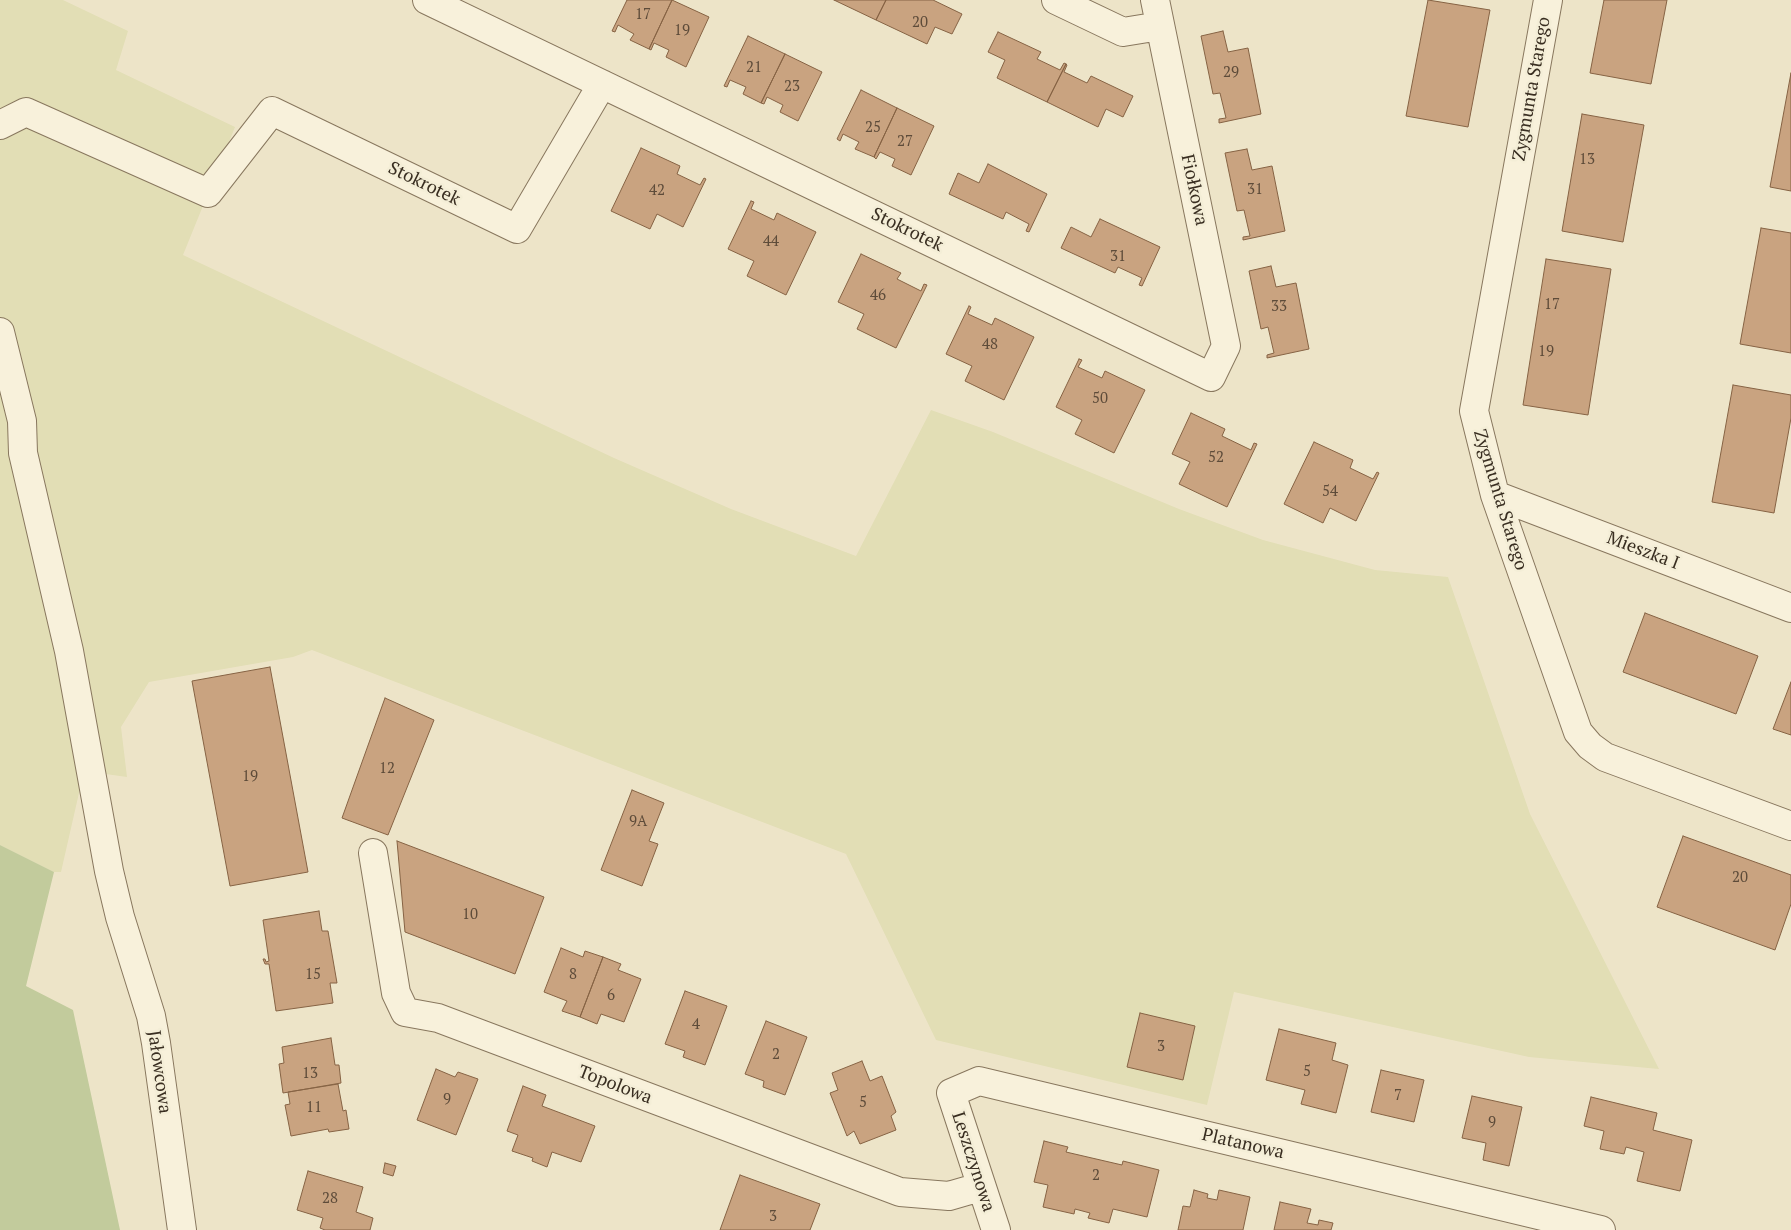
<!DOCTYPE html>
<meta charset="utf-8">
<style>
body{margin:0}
canvas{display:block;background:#ede4c8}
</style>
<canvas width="1791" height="1230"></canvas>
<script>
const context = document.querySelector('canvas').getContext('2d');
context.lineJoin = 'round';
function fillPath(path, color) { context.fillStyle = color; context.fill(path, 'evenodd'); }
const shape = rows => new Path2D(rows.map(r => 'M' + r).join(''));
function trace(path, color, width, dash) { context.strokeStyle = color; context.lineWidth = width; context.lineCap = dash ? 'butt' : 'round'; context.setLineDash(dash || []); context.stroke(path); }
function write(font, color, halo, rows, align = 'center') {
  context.font = font + ' "PT Serif",serif'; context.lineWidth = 5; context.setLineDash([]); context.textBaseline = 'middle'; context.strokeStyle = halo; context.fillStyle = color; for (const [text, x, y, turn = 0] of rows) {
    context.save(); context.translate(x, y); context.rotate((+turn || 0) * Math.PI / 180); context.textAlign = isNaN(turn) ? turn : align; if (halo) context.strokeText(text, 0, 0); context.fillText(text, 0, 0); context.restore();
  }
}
fillPath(shape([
 [0,0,63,0,128,31,116,70,235,127,183,255,614,458,731,509,856,556,931,410,993,432,1179,509,1263,540,1375,570,1448,577,1530,814,1659,1069,1529,1057,1234,992,1207,1105,936,1040,846,854,312,650,293,657,149,682,121,727,127,777,84,771,61,872,54,872,0,845]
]), '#e2deb5');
fillPath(shape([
 [0,845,54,872,26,986,73,1010,120,1230,0,1230]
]), '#c2cb9c');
const building = shape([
 [627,0,672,0,649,49,630,40,634,34,618,25,615,32,612,31,627,0],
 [672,0,709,17,686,67,666,57,669,50,654,43,651,50,649,49,672,0],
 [834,0,886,0,876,20,834,0],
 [886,0,933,0,962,14,952,34,935,27,927,44,876,20,886,0],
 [1428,0,1490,10,1468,127,1406,116,1428,0],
 [1604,0,1667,0,1651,84,1590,73,1604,0],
 [1223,31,1228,52,1248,48,1261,114,1219,123,1219,119,1226,118,1220,93,1213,94,1201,36,1223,31],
 [998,32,1041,52,1037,59,1060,70,1064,63,1066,64,1047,102,997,78,1005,60,988,52,998,32],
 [748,36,785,54,761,103,743,94,746,87,730,80,727,87,724,86,748,36],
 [785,54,822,72,798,121,780,112,783,105,767,97,764,104,761,103,785,54],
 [1066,64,1067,65,1064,72,1087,83,1091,76,1133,96,1123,117,1106,109,1098,127,1047,102,1066,64],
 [1791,73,1791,191,1770,187,1791,73],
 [861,90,897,108,874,157,855,149,859,142,843,134,840,141,837,139,861,90],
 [897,108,934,126,911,175,892,166,895,159,880,152,876,159,874,157,897,108],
 [1582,114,1644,125,1623,242,1562,231,1582,114],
 [641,148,680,166,677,174,700,185,704,178,706,179,683,227,657,214,650,229,611,211,641,148],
 [1247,149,1252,170,1272,166,1285,231,1243,240,1243,237,1250,236,1244,210,1237,211,1225,153,1247,149],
 [988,164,1047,194,1029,232,1026,231,1029,224,1006,212,1003,219,949,194,958,173,979,183,988,164],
 [751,201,754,202,751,209,774,220,777,213,816,232,786,295,747,276,754,261,728,249,751,201],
 [1100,219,1160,247,1142,286,1139,285,1142,278,1118,267,1115,273,1061,248,1071,227,1091,237,1100,219],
 [1761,228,1791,233,1791,353,1740,344,1761,228],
 [861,254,901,273,897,279,921,291,924,284,927,285,896,348,857,329,864,314,838,302,861,254],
 [1546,259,1611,269,1588,415,1523,405,1546,259],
 [1271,266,1276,287,1296,283,1309,349,1267,358,1267,355,1274,353,1268,327,1261,329,1249,271,1271,266],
 [969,306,971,307,968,314,992,325,995,318,1034,337,1004,400,965,381,972,366,946,354,969,306],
 [1079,359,1082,360,1078,367,1102,378,1105,371,1145,390,1114,453,1075,434,1082,420,1056,407,1079,359],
 [1733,385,1791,395,1791,418,1774,513,1712,502,1733,385],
 [1191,413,1225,429,1222,436,1251,450,1254,443,1257,444,1227,507,1179,484,1190,462,1172,454,1191,413],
 [1314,442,1353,460,1350,468,1373,479,1377,472,1379,473,1356,521,1330,508,1323,523,1284,504,1314,442],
 [1645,613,1758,656,1736,714,1623,672,1645,613],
 [270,667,308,872,230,886,192,681,270,667],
 [1791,682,1791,735,1773,729,1791,682],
 [385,698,434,720,388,835,342,818,385,698],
 [632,790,664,803,649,841,658,844,642,886,601,870,632,790],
 [1683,836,1791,875,1791,904,1775,950,1657,907,1683,836],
 [397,841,544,897,515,974,405,932,397,841],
 [319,911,322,931,328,931,337,983,330,983,333,1003,276,1011,269,964,265,964,263,959,265,959,266,962,269,961,263,920,319,911],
 [561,948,583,957,585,951,603,957,580,1017,562,1011,567,1001,544,992,561,948],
 [603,957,621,964,618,970,641,979,624,1022,601,1014,597,1024,580,1017,603,957],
 [685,991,727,1006,705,1065,683,1057,685,1051,665,1044,685,991],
 [1140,1013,1195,1026,1183,1080,1127,1067,1140,1013],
 [766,1021,807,1037,785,1095,763,1087,764,1081,745,1074,766,1021],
 [1279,1029,1336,1043,1332,1060,1348,1065,1336,1113,1301,1104,1305,1090,1266,1080,1279,1029],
 [331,1038,335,1065,339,1065,341,1083,283,1093,279,1064,284,1063,282,1047,331,1038],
 [862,1061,870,1081,882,1076,896,1112,891,1116,896,1130,860,1144,854,1131,847,1136,830,1093,838,1090,832,1073,862,1061],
 [436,1069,455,1077,458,1072,478,1079,456,1135,417,1120,436,1069],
 [1381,1070,1424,1080,1414,1122,1371,1112,1381,1070],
 [338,1084,343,1111,346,1110,349,1129,329,1132,328,1129,291,1136,285,1105,290,1104,288,1092,338,1084],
 [523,1086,546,1095,542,1106,595,1126,581,1162,552,1152,547,1167,532,1161,533,1158,512,1151,518,1135,507,1131,523,1086],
 [1472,1096,1522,1107,1509,1166,1483,1160,1486,1143,1462,1138,1472,1096],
 [1591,1097,1657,1113,1653,1130,1692,1140,1680,1191,1637,1181,1644,1152,1626,1147,1624,1154,1600,1149,1604,1131,1584,1126,1591,1097],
 [1044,1141,1068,1147,1066,1152,1122,1165,1123,1161,1159,1170,1147,1217,1113,1209,1109,1223,1088,1218,1090,1213,1075,1209,1074,1214,1043,1207,1048,1185,1034,1182,1044,1141],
 [385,1163,396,1166,393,1176,383,1173,385,1163],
 [308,1171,363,1187,356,1212,373,1218,370,1230,325,1230,320,1228,323,1218,297,1210,308,1171],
 [740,1175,820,1204,810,1230,720,1230,740,1175],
 [1194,1190,1208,1194,1207,1198,1217,1200,1219,1190,1250,1197,1243,1230,1178,1230,1183,1206,1190,1207,1194,1190],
 [1280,1202,1311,1209,1307,1223,1318,1225,1319,1220,1333,1223,1331,1230,1274,1230,1280,1202]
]);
fillPath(building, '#c9a380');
trace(building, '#866344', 1);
const minor = shape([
 [427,0,1211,377,1226,346,1155,0],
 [1056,0,1123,32,1160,26],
 [1548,0,1474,411,1495,495,1578,732,1590,746,1605,757,1791,826],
 [0,125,26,112,208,193,272,111,517,229,602,84],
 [0,332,22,421,23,453,69,651,109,871,120,917,151,1016,156,1043,182,1230],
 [1495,495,1791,608],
 [373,853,396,993,405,1012,438,1018,900,1192,949,1196,980,1187],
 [996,1230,951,1093,979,1081,1601,1230]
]);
trace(minor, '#88775e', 30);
trace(minor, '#f8f1db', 28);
write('15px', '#5d4b39', null, [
 ["17",643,15],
 ["20",920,23],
 ["19",682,31],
 ["21",754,68],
 ["29",1231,73],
 ["23",792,87],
 ["25",873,128],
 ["27",905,142],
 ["13",1587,160],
 ["31",1255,190],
 ["42",657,191],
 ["44",771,242],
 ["31",1118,257],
 ["46",878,296],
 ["17",1552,305],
 ["33",1279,307],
 ["48",990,345],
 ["19",1546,352],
 ["50",1100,399],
 ["52",1216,458],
 ["54",1330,492],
 ["12",387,769],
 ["19",250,777],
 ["9A",638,822],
 ["20",1740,878],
 ["10",470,915],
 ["15",313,975],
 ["8",573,975],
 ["6",611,996],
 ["4",696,1025],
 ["3",1161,1047],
 ["2",776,1055],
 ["5",1307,1072],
 ["13",310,1074],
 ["7",1398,1096],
 ["9",447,1100],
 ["5",863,1103],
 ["11",314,1108],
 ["9",1492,1123],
 ["2",1096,1176],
 ["28",330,1199],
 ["3",773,1217]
]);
write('18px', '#392e21', '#f4eed7', [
 ["Zygmunta Starego",1532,89,-80],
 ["Stokrotek",424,184,26],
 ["Fiołkowa",1194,190,78],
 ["Stokrotek",907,230,26],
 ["Zygmunta Starego",1500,500,73],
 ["Mieszka I",1643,551,21],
 ["Jałowcowa",159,1072,82],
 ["Topolowa",615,1085,21],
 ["Platanowa",1243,1144,13],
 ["Leszczynowa",973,1162,72]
]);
</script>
